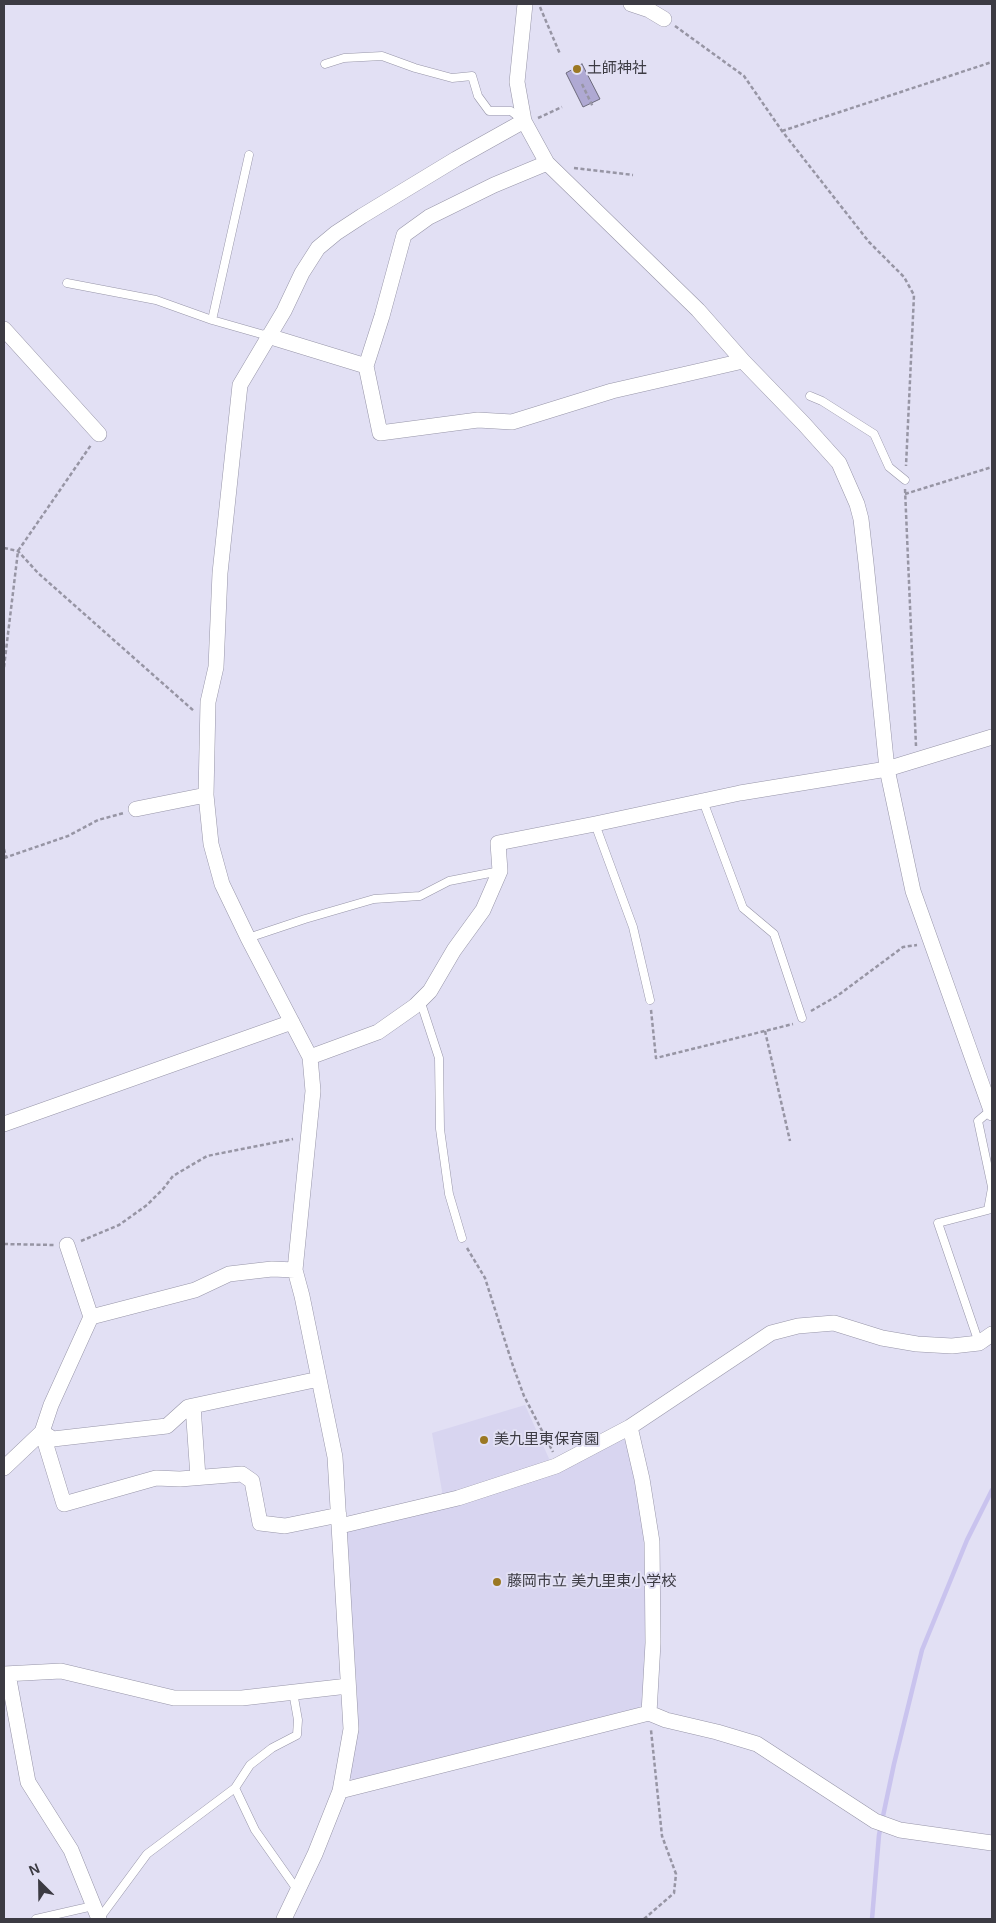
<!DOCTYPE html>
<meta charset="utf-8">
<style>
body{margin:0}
#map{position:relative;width:996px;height:1923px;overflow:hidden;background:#e2e0f4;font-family:Helvetica,sans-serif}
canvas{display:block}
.frame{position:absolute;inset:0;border:5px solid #3c3b43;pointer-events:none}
.north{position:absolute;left:15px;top:1858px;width:50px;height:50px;-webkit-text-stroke:4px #e2e0f4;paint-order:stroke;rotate:337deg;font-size:14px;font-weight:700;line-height:20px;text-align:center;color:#3c3b43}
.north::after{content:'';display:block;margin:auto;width:18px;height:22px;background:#3c3b43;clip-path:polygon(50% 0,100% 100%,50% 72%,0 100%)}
</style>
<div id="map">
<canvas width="996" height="1923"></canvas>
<div class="frame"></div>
<div class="north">N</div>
</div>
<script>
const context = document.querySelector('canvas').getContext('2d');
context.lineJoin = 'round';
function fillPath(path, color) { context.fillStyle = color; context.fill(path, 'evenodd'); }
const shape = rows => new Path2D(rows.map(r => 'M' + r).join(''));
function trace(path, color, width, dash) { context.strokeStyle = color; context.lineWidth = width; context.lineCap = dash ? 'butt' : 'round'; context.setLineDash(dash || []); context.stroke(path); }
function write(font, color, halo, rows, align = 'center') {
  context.font = font + ' Helvetica,"Noto Sans JP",sans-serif'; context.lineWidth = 4; context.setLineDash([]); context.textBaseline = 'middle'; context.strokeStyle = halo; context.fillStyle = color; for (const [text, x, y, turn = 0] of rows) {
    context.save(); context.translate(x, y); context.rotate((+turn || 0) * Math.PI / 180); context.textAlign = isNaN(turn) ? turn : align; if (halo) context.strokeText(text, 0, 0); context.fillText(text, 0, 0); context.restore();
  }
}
fillPath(shape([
 [525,1405,551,1463,443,1497,432,1433],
 [621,1438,627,1441,646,1540,647,1644,645,1702,638,1708,355,1782,350,1777,356,1725,357,1690,345,1533,350,1527]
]), '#d8d5f0');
trace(shape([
 [872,1919,879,1835,894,1764,922,1650,967,1540,992,1490]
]), '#c9c3ee', 4.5);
const building = shape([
 [582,64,600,99,583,107,566,73,582,64]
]);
fillPath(building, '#afa9d3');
trace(building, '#6c6a7b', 1);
const service = shape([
 [325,64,344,58,382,56,415,68,452,78,472,76,478,96,489,111,511,111,522,120],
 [249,155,212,320,268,336],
 [67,283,156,300,212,320],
 [810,396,822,401,874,434,889,467,905,480],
 [703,801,743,908,774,934,802,1018],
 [595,824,633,927,650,1000],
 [248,938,305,919,374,899,420,896,449,881,500,871],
 [420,1000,439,1058,440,1129,449,1194,462,1238],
 [991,1110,978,1121,992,1187],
 [979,1343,938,1223,988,1210,992,1188],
 [293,1692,298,1720,297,1735,272,1748,250,1765,235,1788,255,1830,298,1891],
 [36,1919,93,1906],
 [99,1919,147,1854,235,1788]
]);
const minor = shape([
 [525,4,517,82,524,121,547,163,698,310,743,361,804,424,839,463,857,504,861,519,866,563,887,769,913,891,992,1113],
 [631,4,649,10,664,19],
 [547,163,494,185,429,217,404,235,382,316,366,366,380,433,478,420,512,422,612,391,743,361],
 [4,329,99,434],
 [268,336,366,366],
 [136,809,206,795],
 [310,1057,378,1032,415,1006,430,991,454,950,483,910,500,871,498,843,595,824,740,793,887,769,992,737],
 [4,1124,292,1022],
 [91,1317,195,1290,229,1274,272,1269,295,1270],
 [193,1406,198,1477],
 [630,1427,771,1333,798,1326,834,1323,882,1338,917,1344,952,1346,979,1343,992,1334],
 [42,1432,64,1504,156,1478,180,1479,242,1474,252,1481,260,1523,285,1526,339,1515],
 [42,1432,53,1439,167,1426,188,1407,319,1379],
 [4,1468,42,1432,51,1405,91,1317,67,1245],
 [340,1526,458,1498,556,1466,630,1427,642,1479,652,1542,653,1643,649,1713],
 [4,1674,61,1671,174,1698,242,1698,348,1686],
 [8,1674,28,1782,71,1850,99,1919],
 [340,1791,649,1713,666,1720,717,1732,757,1744,875,1821,900,1830,992,1843],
 [284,1919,315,1854,340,1791,351,1729,335,1457,302,1296,295,1270,313,1091,310,1057,248,938,222,884,211,844,206,795,208,702,216,667,220,573,240,385,284,311,302,273,318,248,336,233,362,216,456,159,524,121]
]);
trace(service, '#9795a8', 9);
trace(minor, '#9795a8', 16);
trace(shape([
 [540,7,560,54],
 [675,26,744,76,782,131,869,242,904,277,914,295,906,466],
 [582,84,593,107],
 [538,118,562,107],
 [782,131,992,62],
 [574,168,633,175],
 [905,489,916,746],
 [905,494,992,467],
 [4,548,18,551,38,573,194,711],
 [4,667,18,551,91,445],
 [4,849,6,857],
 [4,858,68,836,98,820,124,813],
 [651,1010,656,1058,793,1024],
 [811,1011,837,996,903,947,917,945],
 [765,1031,790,1141],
 [81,1241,119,1225,147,1205,163,1189,173,1176,207,1156,293,1139],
 [4,1244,54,1245],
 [467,1248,485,1278,513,1366,524,1396,553,1452],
 [644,1919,674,1893,676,1874,662,1836,651,1730]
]), '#9795a4', 2.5, [4, 2.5]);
trace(service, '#fff', 8);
trace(minor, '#fff', 15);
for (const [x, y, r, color] of [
 [577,69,5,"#9b7823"],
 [484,1440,5,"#9b7823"],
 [497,1582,5,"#9b7823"]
]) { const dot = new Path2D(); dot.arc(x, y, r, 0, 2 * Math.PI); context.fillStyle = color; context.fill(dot); trace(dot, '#e2e0f4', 2); }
write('15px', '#3c3b43', '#e2e0f4', [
 ["土師神社",587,69],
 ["美九里東保育園",494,1440],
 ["藤岡市立 美九里東小学校",507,1582]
], 'left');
</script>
